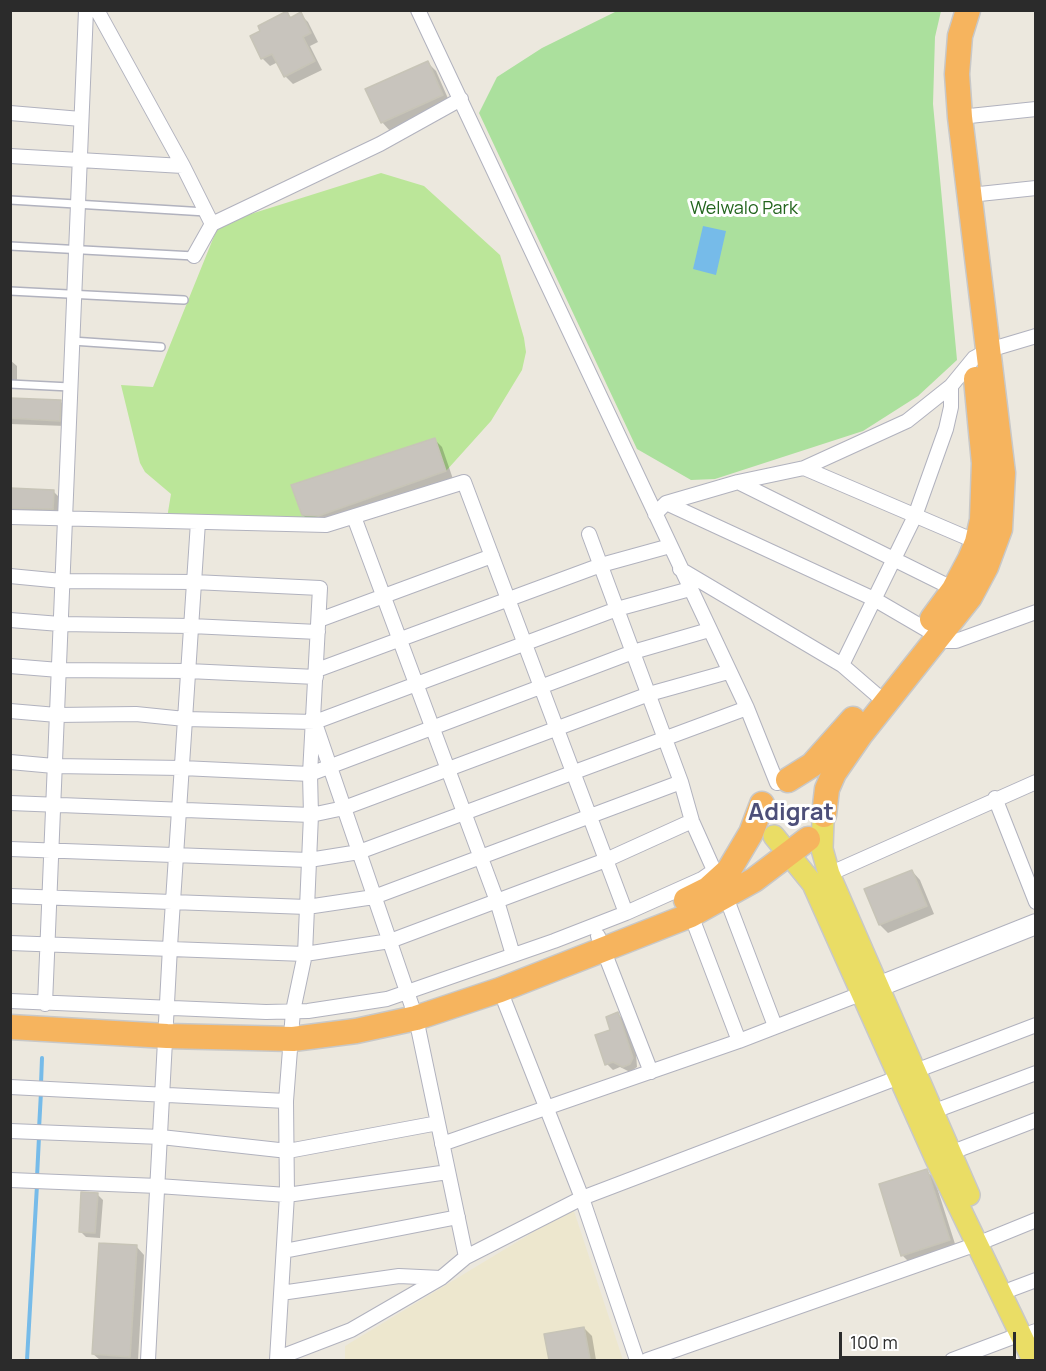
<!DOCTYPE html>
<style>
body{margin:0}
#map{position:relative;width:1046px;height:1371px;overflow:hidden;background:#ece8de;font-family:Manrope,sans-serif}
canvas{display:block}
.frame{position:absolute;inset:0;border:12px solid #2b2b2b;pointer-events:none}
.scale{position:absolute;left:839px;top:1332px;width:177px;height:27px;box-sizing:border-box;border:3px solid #2b2b2b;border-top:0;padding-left:8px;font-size:18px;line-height:21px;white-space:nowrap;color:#2b2b2b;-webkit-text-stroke:4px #fff;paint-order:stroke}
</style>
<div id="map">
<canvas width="1046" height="1371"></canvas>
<div class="frame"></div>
<div class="scale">100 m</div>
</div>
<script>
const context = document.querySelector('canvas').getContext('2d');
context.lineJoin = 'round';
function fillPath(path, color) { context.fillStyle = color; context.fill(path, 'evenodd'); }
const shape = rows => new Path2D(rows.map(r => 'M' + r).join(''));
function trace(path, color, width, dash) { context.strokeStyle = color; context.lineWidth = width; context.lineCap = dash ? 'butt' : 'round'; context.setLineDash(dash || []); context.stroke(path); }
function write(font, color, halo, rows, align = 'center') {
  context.font = font + ' Manrope,sans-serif'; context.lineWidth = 6; context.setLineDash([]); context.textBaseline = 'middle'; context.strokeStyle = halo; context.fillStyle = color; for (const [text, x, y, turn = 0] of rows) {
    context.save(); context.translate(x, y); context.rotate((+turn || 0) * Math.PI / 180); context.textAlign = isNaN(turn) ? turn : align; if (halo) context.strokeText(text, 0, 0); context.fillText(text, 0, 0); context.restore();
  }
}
fillPath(shape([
 [573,1208,623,1360,345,1360,345,1346]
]), '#ede7ce');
fillPath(shape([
 [617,11,941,11,935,37,933,104,957,360,918,396,863,431,715,479,691,480,637,449,479,113,497,77,542,48]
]), '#abe09d');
fillPath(shape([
 [381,173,424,186,500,255,524,338,526,352,522,370,491,421,446,471,304,521,167,518,171,494,145,472,140,463,121,385,153,387,219,224]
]), '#bbe699');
fillPath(shape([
 [703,226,726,231,716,275,693,269]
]), '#76bbe9');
fillPath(shape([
 [287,13,292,18,300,14,308,22,318,42,310,46,322,70,293,84,285,76,278,62,270,66,262,58,262,32],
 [428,63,436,71,450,103,390,131,382,122],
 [10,360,17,366,17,384,10,383],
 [10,399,60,401,67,408,66,426,10,424],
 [434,439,442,447,453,479,311,523,303,515],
 [10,490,53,491,60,498,59,515,10,513],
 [912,871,920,880,934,914,888,933,880,925,866,890],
 [618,1014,624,1020,636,1053,637,1067,630,1072,620,1067,613,1070,607,1064],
 [926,1171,934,1178,956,1247,909,1262,902,1255],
 [97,1194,103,1200,100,1238,86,1237,80,1231],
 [136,1246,144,1255,138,1360,100,1360,93,1354],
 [584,1328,592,1336,596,1360,551,1360,546,1335]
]), '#0003');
trace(shape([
 [41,1084,42,1058],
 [39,1129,41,1092],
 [37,1177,39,1137],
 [27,1360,37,1185]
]), '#76bbe9', 4);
const building = shape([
 [287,11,290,18,301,12,311,33,303,37,315,61,284,77,272,54,261,59,250,36,260,31,258,26,287,11],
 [428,61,443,95,381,123,365,89,428,61],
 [10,398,61,400,60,421,10,418,10,398],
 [435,438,446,471,318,516,302,515,291,485,435,438],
 [10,488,54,490,53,509,10,508,10,488],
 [912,870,927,906,879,925,864,889,912,870],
 [618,1012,633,1058,630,1064,623,1067,613,1062,605,1065,595,1035,610,1030,606,1017,618,1012],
 [927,1169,950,1240,901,1256,879,1184,927,1169],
 [81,1192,98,1193,95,1233,79,1232,81,1192],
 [99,1243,137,1245,130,1357,92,1354,99,1243],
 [584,1327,590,1359,549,1360,544,1334,584,1327]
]);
fillPath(building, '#c8c4bd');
trace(building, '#c7c4b7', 1.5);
const lane = shape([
 [10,200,206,212],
 [10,246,194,256],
 [10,291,184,300],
 [72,341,161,347],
 [10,384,70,387]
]);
const street = shape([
 [97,10,183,166,212,224,380,144,461,99],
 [418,10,747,708,777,783],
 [10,113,81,119],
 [960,117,1036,109],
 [10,156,183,166],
 [970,195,1036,188],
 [194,256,212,224],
 [804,468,977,542],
 [738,482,954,589],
 [666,503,874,599,946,641,956,641,1036,612],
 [655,514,666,503,738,482,804,468,907,421,951,386,974,358,989,350,1036,336],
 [10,517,326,525,464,482,626,913],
 [354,517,497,901,513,955],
 [589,534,681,782,692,821,726,897,775,1026],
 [680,569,842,665,886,703],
 [10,576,62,581,194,582,320,588,310,774,311,815,305,954,293,1011,286,1101,287,1195,277,1360],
 [10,620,60,624,191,626,318,632],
 [319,620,492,556],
 [842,665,915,516,946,429,951,407,951,386],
 [10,666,59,670,188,671,316,677],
 [317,670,601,565,670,546],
 [10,711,57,715,136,714,185,719,315,722,617,609,690,589],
 [317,729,416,1018,466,1257],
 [10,762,54,766,182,768,310,774,633,652,709,630],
 [995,798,1036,902],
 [10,803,311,815,344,808,649,694,728,672],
 [10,849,309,860,359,852,747,708],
 [829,874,1036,782],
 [10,896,307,907,374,897,681,782],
 [691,915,739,1041],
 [598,936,651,1072],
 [10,943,305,954,390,941,606,860,692,821],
 [500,990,582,1198,637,1360],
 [10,1001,266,1012,308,1011,387,999,554,941,626,913,702,879,712,872],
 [45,1004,86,10],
 [10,1087,286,1101],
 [932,1112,1036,1073],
 [10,1131,161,1137,288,1151,438,1123],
 [442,1144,739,1041,863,993],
 [950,1153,1036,1120],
 [10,1180,158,1186,287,1195,448,1172],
 [284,1251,458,1217],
 [1012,1289,1036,1280],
 [281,1293,399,1276,441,1278],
 [1033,1332,1036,1331],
 [278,1358,351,1330,441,1278,466,1257,582,1198,1036,1025],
 [148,1360,170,947,198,522],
 [647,1360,977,1244,1036,1220],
 [952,1360,1021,1334]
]);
const secondary = shape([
 [865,992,1036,924]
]);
const primary = shape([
 [823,820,822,849,829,874,969,1195],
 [774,836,813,884,936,1159,1033,1360]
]);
const highway = shape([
 [932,619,954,589,970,559,977,542,982,520,984,463,976,379],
 [788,780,812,765,853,719],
 [824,815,827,789,834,773,861,734,970,597,986,567,1000,529,1003,473,960,117,957,74,960,36,968,10],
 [686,900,708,889,729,870,751,833,762,804],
 [10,1027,167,1036,293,1039,356,1031,416,1018,500,990,691,915,754,880,808,839]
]);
trace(lane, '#b1b2be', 10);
trace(street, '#b1b2be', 16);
trace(secondary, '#b1b2be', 22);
trace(primary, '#c8c8c8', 24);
trace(highway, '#c8c8c8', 27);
trace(lane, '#fff', 7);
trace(street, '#fff', 14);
trace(secondary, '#fff', 20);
trace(primary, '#eadd65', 21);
trace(highway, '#f6b45e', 24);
write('18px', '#23651e', '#fff', [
 ["Welwalo Park",744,209]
]);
write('bold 24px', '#4d4f79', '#fff', [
 ["Adigrat",791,813]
]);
</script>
